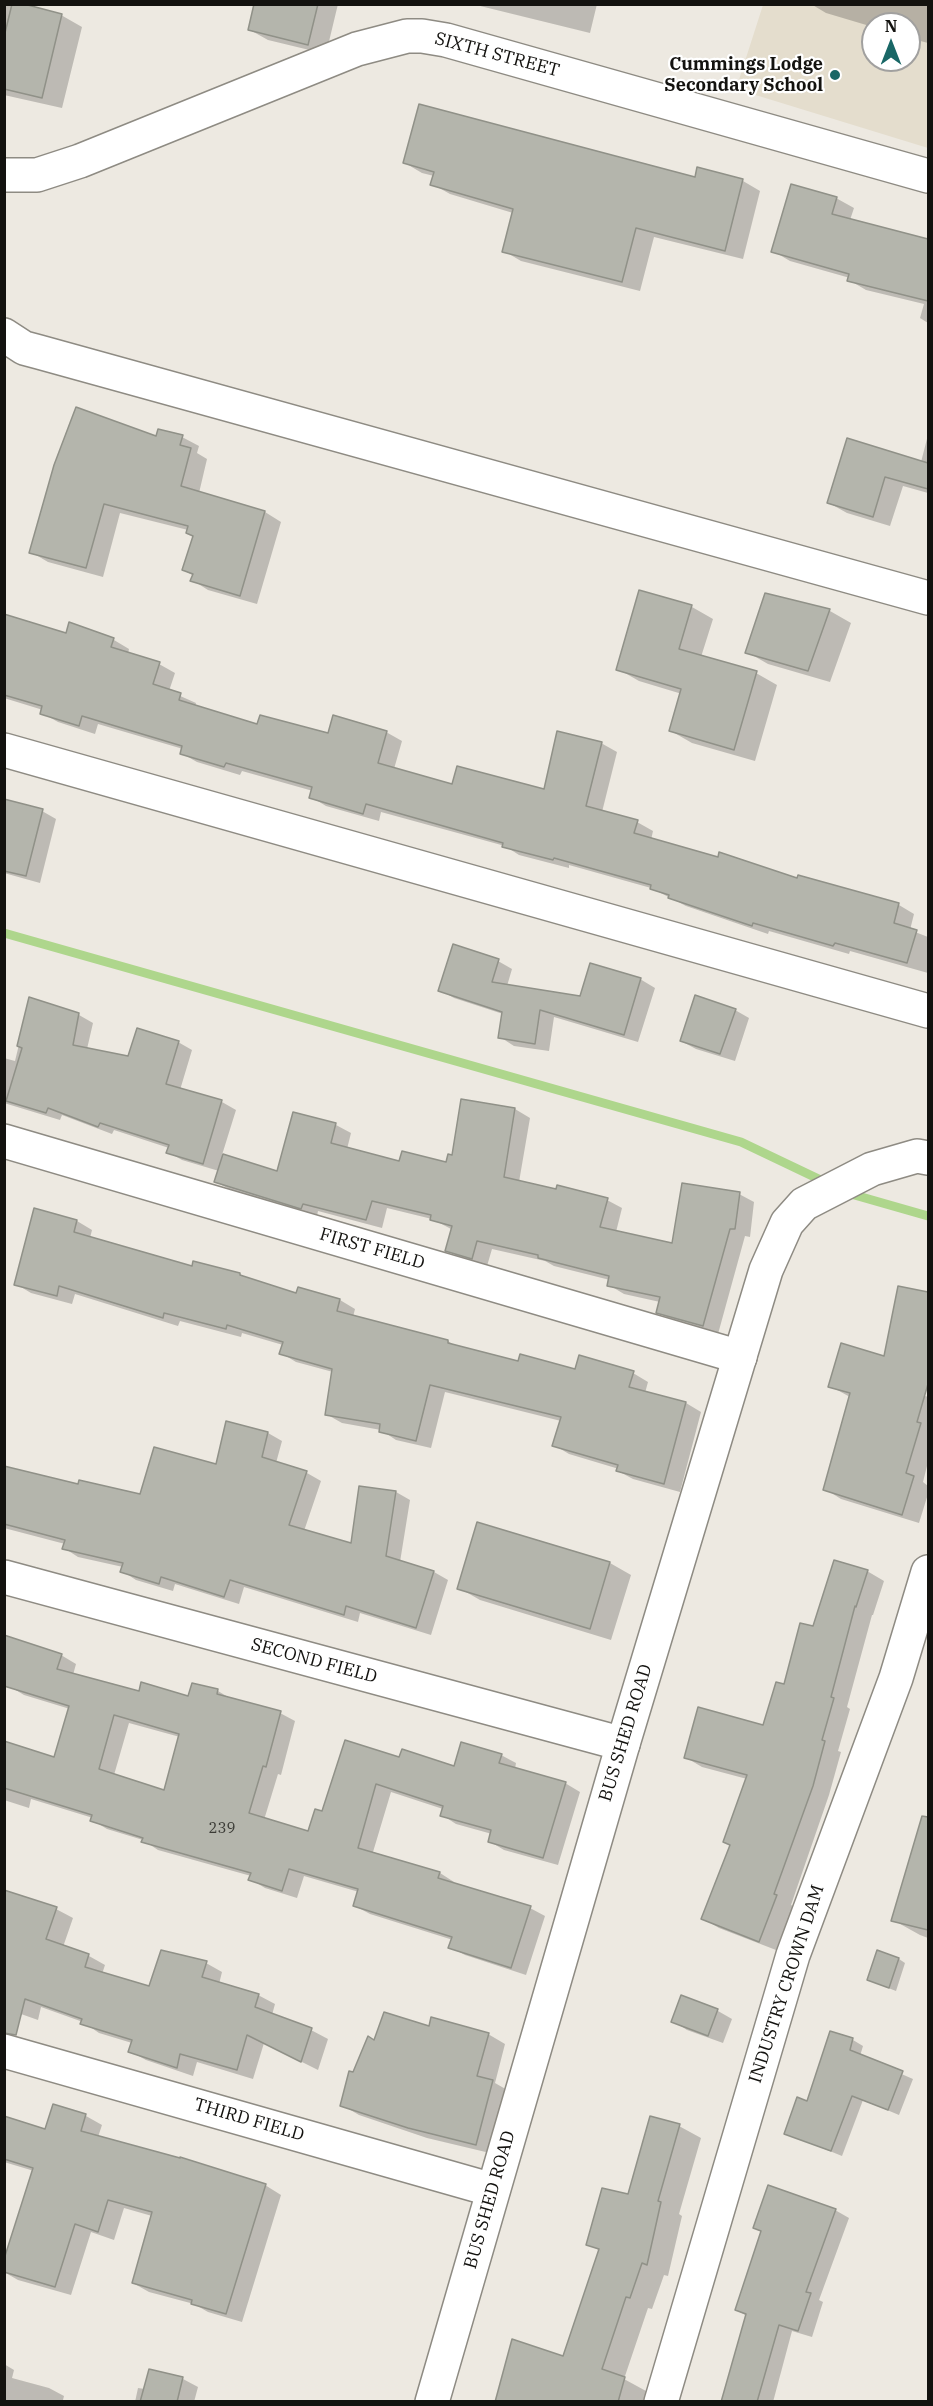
<!DOCTYPE html>
<style>
body{margin:0}
#map{position:relative;width:933px;height:2406px;overflow:hidden;background:#ede9e1;font-family:"IBM Plex Serif",serif}
canvas{display:block}
.frame{position:absolute;inset:0;border:6px solid #13120f;pointer-events:none}
.north{position:absolute;left:861px;top:12px;width:60px;height:60px;box-sizing:border-box;background:#fff;border:2px solid #a1a09f;border-radius:50%;rotate:0deg;font-size:16px;font-weight:700;line-height:24px;text-align:center;color:#13120f}
.north::after{content:'';display:block;margin:auto;width:21px;height:27px;background:#196766;clip-path:polygon(50% 0,100% 100%,50% 72%,0 100%)}
</style>
<div id="map">
<canvas width="933" height="2406"></canvas>
<div class="frame"></div>
<div class="north">N</div>
</div>
<script>
const context = document.querySelector('canvas').getContext('2d');
context.lineJoin = 'round';
function fillPath(path, color) { context.fillStyle = color; context.fill(path, 'evenodd'); }
const shape = rows => new Path2D(rows.map(r => 'M' + r).join(''));
function trace(path, color, width, dash) { context.strokeStyle = color; context.lineWidth = width; context.lineCap = dash ? 'butt' : 'round'; context.setLineDash(dash || []); context.stroke(path); }
function write(font, color, halo, rows, align = 'center') {
  context.font = font + ' "IBM Plex Serif",serif'; context.lineWidth = 4.5; context.setLineDash([]); context.textBaseline = 'middle'; context.strokeStyle = halo; context.fillStyle = color; for (const [text, x, y, turn = 0] of rows) {
    context.save(); context.translate(x, y); context.rotate((+turn || 0) * Math.PI / 180); context.textAlign = isNaN(turn) ? turn : align; if (halo) context.strokeText(text, 0, 0); context.fillText(text, 0, 0); context.restore();
  }
}
fillPath(shape([
 [763,5,928,5,928,148,736,89],
 [873,24,909,24,909,60,873,60]
]), '#e4ddcd');
fillPath(shape([
 [4,4,27,4,26,7,61,15,82,27,62,108,4,95],
 [256,4,338,4,326,54,268,40,250,30],
 [472,4,597,4,590,33],
 [811,4,928,4,928,43,909,38,909,24,873,24,873,27,826,13],
 [405,163,696,179,698,169,743,181,760,191,743,259,654,237,640,291,521,261,504,251,513,213,450,194,432,184,434,176,422,173],
 [836,198,854,208,850,220,928,240,928,323,920,318,924,304,866,290,849,280,850,278,790,261,773,251],
 [928,435,928,493,903,486,890,526,847,513,829,503,848,440,921,462],
 [182,437,199,446,197,453,207,459,199,493,265,512,281,522,257,604,208,590,192,580,194,576,183,570,195,537,188,530,120,513,103,577,48,562,31,552,157,438],
 [640,592,692,607,713,619,701,657,756,673,777,685,755,761,692,743,671,731,682,694,639,681,618,669],
 [766,595,830,611,851,623,830,682,768,664,747,652],
 [4,622,66,634,70,624,114,640,129,649,128,654,159,664,175,673,169,691,196,703,195,707,258,726,329,735,386,732,402,741,394,769,453,786,545,791,601,743,617,752,602,812,637,822,653,831,651,840,899,905,914,914,910,930,928,937,928,973,850,951,849,954,769,931,768,934,686,906,651,888,569,865,569,868,519,855,505,846,381,812,379,821,326,806,311,797,313,791,242,771,240,775,197,762,181,753,183,749,98,724,95,734,58,722,42,713,43,710,4,698],
 [4,801,42,811,56,819,40,883,4,873],
 [498,961,512,969,507,986,581,998,640,979,655,988,638,1042,554,1017,549,1051,514,1046,500,1037,503,1014,454,998,440,990],
 [30,999,79,1015,93,1023,87,1049,129,1058,178,1042,192,1050,180,1090,222,1102,236,1110,222,1155,278,1173,294,1113,336,1125,351,1133,347,1149,400,1162,447,1163,515,1109,530,1118,519,1182,607,1200,622,1208,616,1232,673,1245,739,1194,754,1202,750,1237,745,1236,718,1334,673,1321,658,1312,660,1302,624,1294,609,1285,610,1280,554,1266,545,1261,492,1249,487,1266,462,1259,447,1250,453,1230,432,1219,387,1208,382,1228,318,1211,317,1216,231,1190,216,1182,219,1171,182,1160,168,1152,169,1148,114,1130,112,1134,62,1115,60,1120,4,1103,4,1058,15,1061],
 [735,1010,749,1018,735,1061,696,1049,681,1041],
 [77,1221,92,1230,90,1238,193,1268,240,1274,249,1280,297,1295,299,1289,340,1300,355,1309,353,1317,448,1341,457,1347,519,1363,576,1371,633,1373,648,1382,645,1393,686,1403,701,1412,680,1492,633,1479,618,1471,619,1469,569,1454,554,1445,561,1421,445,1392,431,1448,396,1440,381,1430,342,1423,326,1414,333,1372,296,1362,281,1353,283,1345,242,1333,241,1337,180,1321,178,1326,75,1294,72,1304,31,1293,16,1284],
 [899,1288,928,1294,928,1350,902,1342,902,1345,928,1354,904,1346,889,1338],
 [897,1385,928,1397,928,1462,923,1482,928,1486,928,1494,919,1523,841,1499,825,1489,850,1397,830,1386],
 [268,1433,282,1441,276,1463,307,1473,321,1481,304,1531,352,1545,396,1492,410,1500,400,1562,434,1572,448,1580,431,1635,360,1613,358,1622,244,1587,239,1604,175,1584,173,1591,136,1580,122,1571,123,1567,78,1557,64,1548,65,1544,4,1528,4,1467,79,1486,141,1496,217,1465],
 [478,1524,610,1563,631,1575,611,1640,480,1600,459,1588],
 [867,1571,884,1581,873,1615,872,1615,847,1707,850,1709,838,1751,841,1752,829,1795,791,1905,793,1906,776,1950,719,1928,702,1918,731,1845,747,1779,702,1767,685,1757,765,1726,814,1628],
 [61,1655,76,1664,73,1675,140,1693,190,1698,193,1685,218,1691,233,1700,280,1713,295,1721,281,1775,278,1774,264,1820,309,1833,323,1813,400,1759,455,1768,501,1755,516,1763,515,1769,565,1783,580,1792,558,1865,504,1850,489,1841,492,1834,456,1824,442,1815,443,1809,391,1792,373,1852,440,1873,454,1882,454,1884,530,1908,545,1916,526,1975,465,1955,450,1947,453,1940,370,1914,355,1906,359,1892,304,1876,297,1898,265,1888,250,1879,251,1876,158,1850,143,1840,107,1829,92,1820,93,1818,31,1799,29,1808,4,1800,4,1743,55,1759,70,1709,24,1695,9,1686],
 [129,1723,180,1737,165,1792,114,1775],
 [915,1844,928,1848,928,1938,920,1935,893,1920],
 [56,1909,73,1918,63,1947,89,1956,105,1965,102,1974,150,1988,206,1963,222,1972,219,1984,258,1995,275,2004,272,2015,311,2030,328,2039,318,2070,264,2043,253,2079,197,2062,193,2076,146,2060,129,2051,132,2043,99,2033,83,2022,41,2007,38,2020,4,2008],
 [899,1959,905,1963,896,1991,868,1980],
 [682,1997,718,2011,732,2019,723,2043,687,2030,673,2021],
 [831,2033,853,2040,863,2046,860,2056,913,2079,899,2115,863,2100,842,2156,785,2133,808,2102],
 [488,2034,505,2044,495,2083,509,2091,494,2154,427,2138,359,2115,342,2105,354,2074,375,2042],
 [54,2105,86,2116,102,2125,98,2137,265,2185,281,2195,242,2322,208,2312,194,2304,149,2292,133,2283,152,2216,124,2208,114,2240,91,2232,71,2295,18,2280,4,2272,34,2171,4,2162,4,2118,46,2131],
 [679,2126,701,2138,679,2214,682,2216,668,2276,664,2275,652,2309,648,2308,624,2379,646,2391,643,2402,496,2402,564,2358,600,2251,588,2244,629,2196],
 [835,2210,849,2218,819,2300,823,2302,812,2337,792,2331,773,2402,722,2402,747,2316,736,2310,763,2232,755,2228],
 [4,2364,14,2370,12,2378,49,2388,64,2396,63,2400,69,2402,4,2402],
 [183,2379,198,2387,194,2402,135,2402,138,2388,145,2389]
]), '#0003');
trace(shape([
 [4,933,741,1142,827,1183],
 [844,1192,928,1216]
]), '#aed68c', 9);
const building = shape([
 [12,4,24,4,62,14,42,98,4,89,4,37,12,4],
 [254,4,318,4,308,45,248,30,254,4],
 [419,104,695,177,697,167,743,179,725,251,636,228,622,282,502,252,513,209,430,185,434,172,403,163,419,104],
 [791,184,837,197,832,214,928,239,928,301,847,281,849,274,771,252,791,184],
 [76,407,156,436,158,429,183,435,180,445,191,448,181,486,265,511,240,596,190,581,193,574,182,570,193,536,186,533,188,526,104,504,86,568,29,553,54,465,76,407],
 [847,438,928,463,928,489,885,477,873,517,827,503,847,438],
 [639,590,692,605,679,649,757,671,734,750,669,731,681,689,616,670,639,590],
 [765,593,830,609,808,671,745,653,765,593],
 [4,614,66,633,69,622,114,638,111,647,160,662,153,684,181,693,179,700,257,724,260,715,328,733,333,715,387,731,378,763,452,784,457,766,544,789,557,731,602,742,586,806,638,820,634,833,718,857,719,852,797,878,798,875,899,903,894,923,917,930,907,963,835,943,833,946,753,923,752,926,668,898,669,895,650,889,651,885,554,858,553,860,502,847,503,843,366,804,363,814,309,798,312,787,226,763,224,767,180,754,182,746,82,716,79,726,40,714,42,706,4,695,4,614],
 [4,799,43,809,26,876,4,871,4,799],
 [453,944,499,959,492,982,580,996,590,963,641,978,624,1035,540,1010,535,1044,498,1038,502,1012,438,991,453,944],
 [695,995,736,1009,720,1054,680,1041,695,995],
 [29,997,79,1013,73,1045,128,1056,137,1028,179,1041,166,1084,222,1100,203,1164,166,1153,169,1145,100,1123,98,1127,48,1108,46,1113,6,1101,22,1048,17,1046,29,997],
 [461,1099,515,1108,504,1177,556,1189,557,1185,608,1198,600,1227,672,1243,682,1183,740,1192,735,1229,730,1229,703,1326,656,1313,660,1297,607,1286,609,1276,538,1258,538,1255,477,1241,472,1259,445,1251,452,1226,430,1220,431,1215,372,1201,366,1220,303,1204,301,1209,214,1182,223,1154,277,1171,293,1112,336,1123,331,1143,399,1161,402,1151,446,1162,448,1154,452,1155,461,1099],
 [34,1208,77,1220,74,1232,192,1266,193,1261,240,1273,240,1275,296,1293,298,1287,340,1299,337,1311,448,1340,448,1343,518,1361,520,1354,575,1369,579,1355,634,1371,629,1387,686,1402,664,1484,616,1471,618,1465,552,1446,561,1417,430,1385,416,1441,379,1432,380,1424,325,1415,332,1369,279,1354,283,1342,227,1325,226,1329,164,1313,163,1318,59,1286,57,1296,14,1285,34,1208],
 [898,1286,928,1292,928,1384,917,1422,921,1423,906,1473,914,1476,902,1515,823,1490,850,1393,828,1387,841,1343,884,1356,898,1286],
 [226,1421,268,1432,262,1457,307,1471,289,1525,351,1543,359,1486,396,1491,386,1556,434,1571,416,1628,346,1606,344,1615,230,1580,224,1597,161,1577,159,1584,120,1572,123,1563,62,1549,65,1540,4,1524,4,1466,78,1484,79,1480,140,1494,154,1447,216,1464,226,1421],
 [477,1522,610,1562,590,1629,457,1589,477,1522],
 [834,1560,868,1570,856,1607,855,1606,831,1697,834,1698,822,1740,825,1741,813,1786,774,1894,777,1895,759,1942,701,1919,730,1845,723,1842,747,1775,684,1758,698,1707,763,1725,776,1682,784,1684,800,1623,813,1626,834,1560],
 [4,1635,62,1654,57,1669,139,1691,141,1682,188,1696,192,1683,218,1689,217,1694,281,1711,266,1767,263,1766,249,1813,308,1831,315,1809,322,1811,345,1740,399,1757,402,1749,454,1766,461,1742,502,1754,499,1763,566,1782,543,1858,488,1842,491,1830,440,1816,443,1806,376,1784,358,1848,440,1872,438,1878,531,1906,511,1968,448,1948,452,1937,353,1906,358,1889,289,1869,282,1891,248,1880,251,1873,141,1842,143,1838,90,1821,92,1815,4,1788,4,1741,54,1757,69,1706,4,1686,4,1635],
 [114,1715,179,1734,164,1790,99,1769,114,1715],
 [922,1816,928,1817,928,1930,891,1921,922,1816],
 [4,1890,57,1907,46,1939,89,1954,85,1967,149,1986,161,1950,207,1961,202,1977,259,1994,255,2007,312,2028,301,2062,247,2035,237,2070,180,2054,177,2068,128,2052,132,2040,80,2024,82,2019,25,1999,16,2035,4,2033,4,1890],
 [877,1950,899,1958,889,1988,867,1980,877,1950],
 [681,1995,718,2009,708,2036,671,2022,681,1995],
 [384,2012,429,2026,431,2017,489,2033,477,2076,493,2080,476,2145,408,2128,340,2106,349,2071,353,2072,368,2036,374,2040,384,2012],
 [830,2031,853,2038,850,2050,903,2071,888,2110,852,2096,831,2151,784,2134,797,2097,807,2101,830,2031],
 [53,2104,86,2114,81,2131,180,2158,180,2157,266,2184,226,2314,191,2304,192,2300,132,2283,152,2212,108,2200,98,2232,75,2224,55,2287,4,2272,4,2259,33,2168,4,2159,4,2116,45,2129,53,2104],
 [650,2116,680,2124,658,2201,661,2202,647,2265,642,2263,630,2298,626,2297,602,2369,625,2377,618,2402,495,2402,512,2339,563,2356,599,2249,586,2245,602,2188,628,2194,650,2116],
 [768,2185,836,2209,806,2292,811,2293,798,2331,779,2325,757,2402,721,2402,746,2314,735,2310,761,2231,753,2228,768,2185],
 [149,2369,183,2377,177,2402,140,2402,149,2369]
]);
fillPath(building, '#b4b5ac');
trace(building, '#909188', 1.5);
const street = shape([
 [4,335,24,348,39,352,928,598],
 [4,750,928,1011],
 [4,1141,740,1357],
 [4,1577,623,1744],
 [4,2051,493,2190],
 [661,2402,793,1955,896,1678,928,1572]
]);
const secondary = shape([
 [4,175,37,175,80,161,357,49,407,36,422,36,446,40,928,176],
 [432,2402,623,1744,766,1270,787,1223,804,1204,872,1169,917,1156,928,1158]
]);
trace(street, '#8e8b83', 36);
trace(secondary, '#8e8b83', 36);
trace(street, '#fff', 33);
trace(secondary, '#fff', 33);
for (const [x, y, r, color] of [
 [835,75,6,"#196766"]
]) { const dot = new Path2D(); dot.arc(x, y, r, 0, 2 * Math.PI); context.fillStyle = color; context.fill(dot); trace(dot, '#fff', 2); }
write('15px', '#3b3b36', null, [
 ["239",222,1829]
]);
write('18px', '#13120f', '#fff', [
 ["SIXTH STREET",497,55,15],
 ["FIRST FIELD",372,1249,16],
 ["SECOND FIELD",314,1661,15],
 ["BUS SHED ROAD",626,1733,-73],
 ["INDUSTRY CROWN DAM",787,1984,-72],
 ["THIRD FIELD",249,2120,16],
 ["BUS SHED ROAD",490,2200,-74]
]);
write('bold 18px', '#13120f', '#fff', [
 ["Cummings Lodge",823,65],
 ["Secondary School",823,86]
], 'right');
</script>
